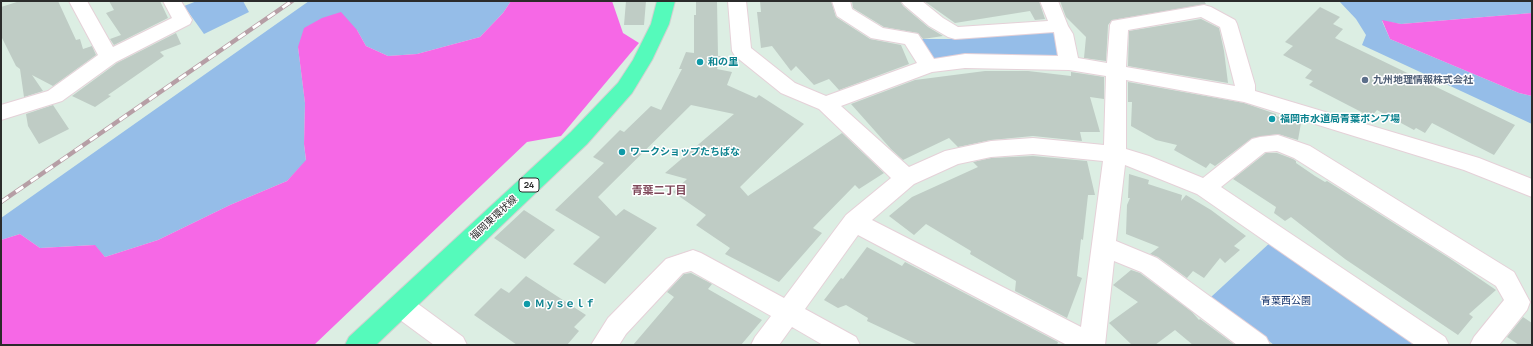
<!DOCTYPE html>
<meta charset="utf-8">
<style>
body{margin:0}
#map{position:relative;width:1533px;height:346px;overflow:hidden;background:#dceee3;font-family:Manrope,sans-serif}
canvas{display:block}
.frame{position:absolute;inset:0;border:2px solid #2b2b2b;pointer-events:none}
</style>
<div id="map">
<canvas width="1533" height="346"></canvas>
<div class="frame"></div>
</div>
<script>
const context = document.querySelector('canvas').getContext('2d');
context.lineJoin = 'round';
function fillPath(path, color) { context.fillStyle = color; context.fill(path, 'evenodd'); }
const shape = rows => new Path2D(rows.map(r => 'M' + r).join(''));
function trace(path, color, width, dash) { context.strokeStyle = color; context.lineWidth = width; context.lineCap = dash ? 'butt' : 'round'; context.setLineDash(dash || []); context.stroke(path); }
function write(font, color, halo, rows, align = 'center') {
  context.font = font + ' Manrope,"Noto Sans JP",sans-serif'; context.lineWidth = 3; context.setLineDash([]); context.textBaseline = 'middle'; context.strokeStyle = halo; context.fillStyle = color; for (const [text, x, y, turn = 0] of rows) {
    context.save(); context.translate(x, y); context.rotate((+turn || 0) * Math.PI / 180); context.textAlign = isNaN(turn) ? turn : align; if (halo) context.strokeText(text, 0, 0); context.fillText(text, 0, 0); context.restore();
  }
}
fillPath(shape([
 [197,1,243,1,249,12,204,34,184,6],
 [309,1,511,1,503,13,480,37,417,54,388,56,366,46,357,30,298,47,305,103,304,144,306,161,287,181,230,205,158,240,105,257,94,245,40,248,20,234,1,240,1,218],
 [1339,1,1532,1,1532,13,1401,24,1382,21,1390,39,1519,93,1532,96,1532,124,1362,45,1366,35,1356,19],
 [1049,29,1058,34,1058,56,930,60,916,39,954,39],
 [1273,240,1423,345,1274,345,1211,297]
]), '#95bde8');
fillPath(shape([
 [511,1,612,1,623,33,639,43,561,136,527,142,314,345,1,345,1,240,20,234,40,248,95,245,105,257,158,240,230,205,287,181,306,160,304,144,305,103,298,47,304,28,322,18,341,12,357,30,366,46,388,56,417,54,480,37,503,13],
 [1532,13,1532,96,1519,93,1390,39,1382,20,1401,24]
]), '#f668e6');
fillPath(shape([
 [20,1,58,1,76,40,80,39,83,49,92,46,96,55,53,86,32,75,43,91,24,97,20,69,16,66,1,36,1,7],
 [109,1,160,1,168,18,114,45,110,39,121,35,106,13,114,10],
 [626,1,646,1,644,25,624,25],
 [696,1,717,1,718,56,721,56,717,69,732,72,727,85,756,98,759,95,804,124,740,187,748,196,842,133,884,173,859,189,855,185,813,228,822,233,779,282,725,254,730,248,696,225,706,215,673,192,687,179,665,173,734,114,691,105,598,197,616,216,624,209,657,228,605,284,573,264,600,237,555,210,604,163,593,157,620,130,624,132,651,106,661,110,682,69,679,69,686,52,694,53,694,15,696,15],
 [760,1,831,1,836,17,870,39,901,45,909,64,839,90,829,79,814,85,796,66,791,71,772,46,761,48,757,12,761,12],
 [852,1,900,1,903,6,928,27,943,36,923,39,918,33,884,27,853,8],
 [924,1,1039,1,1045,19,1035,20,1030,11,955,23],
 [1060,1,1204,1,1206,4,1112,20,1108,25,1106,61,1084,58,1086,37,1066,17],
 [1320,7,1340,17,1333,24,1343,29,1335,38,1515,125,1494,155,1432,123,1425,133,1416,128,1414,130,1377,110,1371,117,1309,85,1313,81,1305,78,1312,70,1283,55,1293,46,1285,42],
 [1201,19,1219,28,1224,51,1228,83,1128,66,1129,31],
 [176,33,181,44,160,52,164,56,108,95,111,96,95,107,72,96,117,63],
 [985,71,1028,71,1071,76,1071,72,1104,77,1104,99,1090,97,1100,132,1080,132,1082,141,1033,136,991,140,958,147,949,138,903,160,891,149,851,104,915,80],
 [1128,82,1244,103,1276,114,1276,116,1301,123,1298,140,1278,134,1252,138,1215,166,1210,163,1206,168,1174,150,1177,145,1156,140,1131,126,1132,102,1128,102],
 [53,105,69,129,39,144,28,126,26,114],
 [1266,153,1277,153,1293,159,1296,161,1296,163,1315,176,1325,182,1327,181,1449,258,1496,290,1469,314,1473,317,1458,335,1345,259,1291,217,1285,221,1274,213,1276,207,1233,179],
 [1033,156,1087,161,1095,195,1088,195,1083,240,1081,239,1077,276,1082,278,1067,318,1015,291,1016,281,970,254,971,251,926,224,914,235,889,216,912,197,978,167,973,162,991,158],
 [1129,174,1149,180,1148,184,1182,195,1181,201,1186,195,1211,210,1246,236,1234,246,1240,250,1225,263,1220,258,1204,278,1193,271,1187,278,1158,257,1150,254,1159,247,1126,234,1127,205,1130,198,1128,198],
 [524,210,555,230,525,259,494,238],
 [867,247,902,266,905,262,1058,342,1057,345,918,345,867,321,868,318,846,305,838,308,824,300,841,278,843,279],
 [1131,270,1140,273,1192,312,1199,320,1200,319,1235,345,1193,345,1175,330,1155,345,1132,345,1109,323,1138,302,1113,285],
 [691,273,712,284,708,289,762,320,741,345,633,345,674,297,667,292,684,274],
 [526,276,586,315,574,327,579,331,567,345,517,345,474,315,501,288,509,293],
 [1523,317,1532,323,1532,345,1519,345,1507,337]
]), '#bfccc5');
const minor = shape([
 [69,1,87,1,113,47,172,18,163,1,181,1,192,20,190,24,116,62,62,101,1,120,1,105,48,91,98,55,69,1],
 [728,1,746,1,751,48,795,83,826,96,917,63,905,44,871,38,837,16,832,1,850,1,852,9,883,28,918,34,934,59,965,54,1058,56,1054,32,955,39,948,37,929,26,904,5,901,1,922,1,943,18,958,27,1048,21,1040,1,1058,1,1068,26,1073,34,1078,58,1107,63,1110,25,1112,21,1204,5,1211,7,1235,20,1237,24,1255,85,1255,91,1479,158,1532,179,1532,197,1464,170,1244,102,1126,80,1126,149,1149,156,1203,178,1252,139,1260,137,1278,135,1310,146,1514,272,1530,302,1527,310,1499,345,1470,345,1474,337,1504,300,1496,286,1294,158,1277,151,1265,152,1221,187,1445,337,1449,345,1415,345,1197,194,1125,165,1116,241,1157,258,1266,337,1270,345,1237,345,1141,272,1114,261,1105,345,1067,345,858,235,805,309,856,337,860,345,823,345,792,327,779,345,751,345,755,337,771,316,691,271,683,273,626,334,619,345,591,345,608,318,666,259,693,250,701,253,784,298,846,215,891,178,819,109,781,93,735,56,732,51,728,1],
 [1201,17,1220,27,1235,86,1126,67,1128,30,1201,17],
 [965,68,1069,70,1106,76,1104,145,1033,138,991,141,945,151,909,167,841,106,932,72,965,68],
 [1033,154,1103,161,1081,327,872,220,914,184,958,164,991,157,1033,154],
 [401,295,410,298,463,337,467,345,434,345,392,314,389,306,392,298,401,295]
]);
const primary = shape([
 [657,1,675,1,669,24,652,60,632,93,587,144,376,345,345,345,349,337,571,132,618,83,633,60,651,24,657,1]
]);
trace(minor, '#e5d1d8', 2);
trace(primary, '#d0d0d0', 2);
fillPath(minor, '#fff');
fillPath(primary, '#55fabb');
const rail = shape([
 [1,202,292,1]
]);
trace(rail, '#b69ea5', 4.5);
trace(rail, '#fff', 3, [9]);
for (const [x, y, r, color] of [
 [700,62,4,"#0f9aa8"],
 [1365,80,4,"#5c6f8a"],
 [1272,119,4,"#0f9aa8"],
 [622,152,4,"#0f9aa8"],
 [527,304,4,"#0f9aa8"]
]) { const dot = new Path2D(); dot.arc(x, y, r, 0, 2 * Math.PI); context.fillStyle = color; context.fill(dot); trace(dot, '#fff', 1.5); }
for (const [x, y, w] of [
 [529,185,20]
]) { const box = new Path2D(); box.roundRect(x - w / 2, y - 7, w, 14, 3); context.fillStyle = '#fff'; context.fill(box); trace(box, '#2b2b2b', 1); }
write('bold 9px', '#2b2b2b', null, [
 ["24",529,185]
]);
write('bold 10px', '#0d838f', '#fff', [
 ["和の里",708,62],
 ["福岡市水道局青葉ポンプ場",1280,119],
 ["ワークショップたちばな",630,152],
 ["Ｍｙｓｅｌｆ",535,304]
], 'left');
write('bold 10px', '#4e5e75', '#fff', [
 ["九州地理情報株式会社",1373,80]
], 'left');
write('10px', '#2b2b2b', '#fff', [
 ["福岡東環状線",494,218,-43]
]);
write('10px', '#15356d', '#fff', [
 ["青葉西公園",1286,301]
]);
write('bold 11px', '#7f485a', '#fff', [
 ["青葉二丁目",659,191]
]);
</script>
